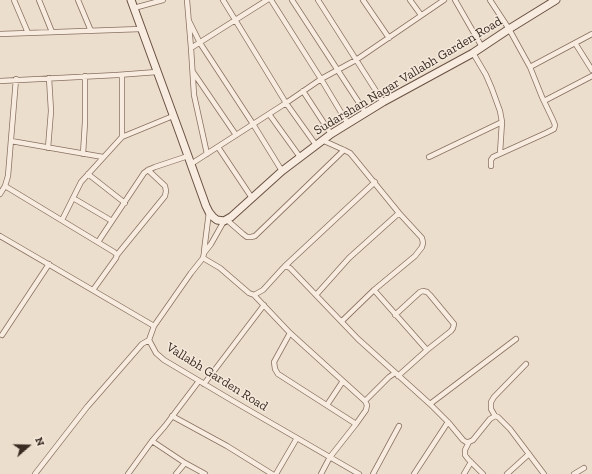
<!DOCTYPE html>
<style>
body{margin:0}
#map{position:relative;width:592px;height:474px;overflow:hidden;background:#ecdecc;font-family:"Zilla Slab",serif}
canvas{display:block}
.north{position:absolute;left:8px;top:426px;width:40px;height:40px;-webkit-text-stroke:3px #f4e9db;paint-order:stroke;rotate:70deg;font-size:11px;font-weight:700;line-height:16px;text-align:center;color:#3a2b23}
.north::after{content:'';display:block;margin:auto;width:14px;height:18px;background:#3a2b23;clip-path:polygon(50% 0,100% 100%,50% 72%,0 100%)}
</style>
<div id="map">
<canvas width="592" height="474"></canvas>
<div class="north">N</div>
</div>
<script>
const context = document.querySelector('canvas').getContext('2d');
context.lineJoin = 'round';
const shape = rows => new Path2D(rows.map(r => 'M' + r).join(''));
function trace(path, color, width, dash) { context.strokeStyle = color; context.lineWidth = width; context.lineCap = dash ? 'butt' : 'round'; context.setLineDash(dash || []); context.stroke(path); }
function write(font, color, halo, rows, align = 'center') {
  context.font = font + ' "Zilla Slab",serif'; context.lineWidth = 3; context.setLineDash([]); context.textBaseline = 'middle'; context.strokeStyle = halo; context.fillStyle = color; for (const [text, x, y, turn = 0] of rows) {
    context.save(); context.translate(x, y); context.rotate((+turn || 0) * Math.PI / 180); context.textAlign = isNaN(turn) ? turn : align; if (halo) context.strokeText(text, 0, 0); context.fillText(text, 0, 0); context.restore();
  }
}
const street = shape([
 [14,0,28,33],
 [39,0,52,32],
 [78,0,91,31],
 [187,0,191,48],
 [223,0,286,103,316,145],
 [271,0,321,79,348,124],
 [292,0,365,112],
 [318,0,383,102],
 [363,0,389,38],
 [410,0,421,15],
 [455,0,482,47],
 [490,0,509,29,530,67,542,97,553,120,555,125,554,129,546,133,493,157,491,160,491,166],
 [134,8,163,0],
 [189,21,200,43,253,124,282,171],
 [0,34,141,29],
 [575,43,592,70],
 [473,53,486,75,492,89,500,111,502,122,500,153],
 [530,67,592,34],
 [193,72,236,135],
 [122,75,122,137],
 [0,81,117,75,157,72],
 [303,91,331,134],
 [544,101,592,76],
 [269,114,300,157],
 [322,140,344,150,350,153,355,159,399,213,422,238,423,243,422,247,415,256,374,290,342,321],
 [11,141,103,157],
 [218,147,252,198],
 [48,148,51,111,49,78],
 [83,154,85,122,85,76],
 [207,154,194,95,191,48,267,0],
 [429,157,502,122],
 [191,164,286,103,321,79,356,60,444,0],
 [88,174,125,203],
 [5,186,114,252,117,255,116,258,93,290],
 [0,194,5,186,8,176,16,79],
 [73,198,112,221],
 [62,220,81,182,122,137,173,116],
 [227,220,243,234,247,237,251,237,255,236,344,150],
 [224,221,211,244,204,253,203,258,191,273,154,326,149,340,156,353,164,360,233,401,359,474],
 [0,236,154,326],
 [98,242,144,173,148,170,155,167,188,156],
 [204,251,209,212],
 [117,255,165,196,166,191,165,186,148,170],
 [203,258,220,268,249,293,254,295,263,290,283,268,285,266,290,268,358,339,430,404,448,422,463,440,466,442,469,442,473,440,490,419,495,416,498,417,510,429,544,474],
 [285,266,375,182],
 [374,290,427,350],
 [254,295,290,333,274,362,275,369,278,374,356,424],
 [316,295,349,258,399,213],
 [395,315,420,292,423,291,427,292,430,295,454,324,453,328,451,331,427,350,398,376],
 [290,333,365,401,367,405,366,410,356,424,330,457,321,474],
 [2,335,49,264],
 [204,384,264,305],
 [365,401,389,377,395,373],
 [430,404,516,339],
 [327,405,343,381],
 [172,416,227,446,272,474],
 [495,416,491,409,491,402,494,397,526,364],
 [152,441,185,463,205,474],
 [469,442,465,450,465,455,468,459,483,474],
 [35,474,87,407,142,344,149,340],
 [128,474,152,441,165,426,199,381],
 [176,474,185,463],
 [276,474,297,438],
 [373,474,399,426],
 [414,474,448,422],
 [464,474,471,462],
 [507,474,529,454],
 [574,474,584,468]
]);
const secondary = shape([
 [131,0,179,131,206,206,209,212,213,217,217,220,224,221,231,217,282,171,331,134,383,102,473,53,509,29,556,0]
]);
trace(street, '#887061', 6);
trace(secondary, '#6a5144', 9);
trace(street, '#f7ecdf', 4.5);
trace(secondary, '#f7ecdf', 7);
write('13px', '#3a2b23', '#f4e9db', [
 ["Sudarshan Nagar Vallabh Garden Road",408,76,-31],
 ["Vallabh Garden Road",217,377,32]
]);
</script>
